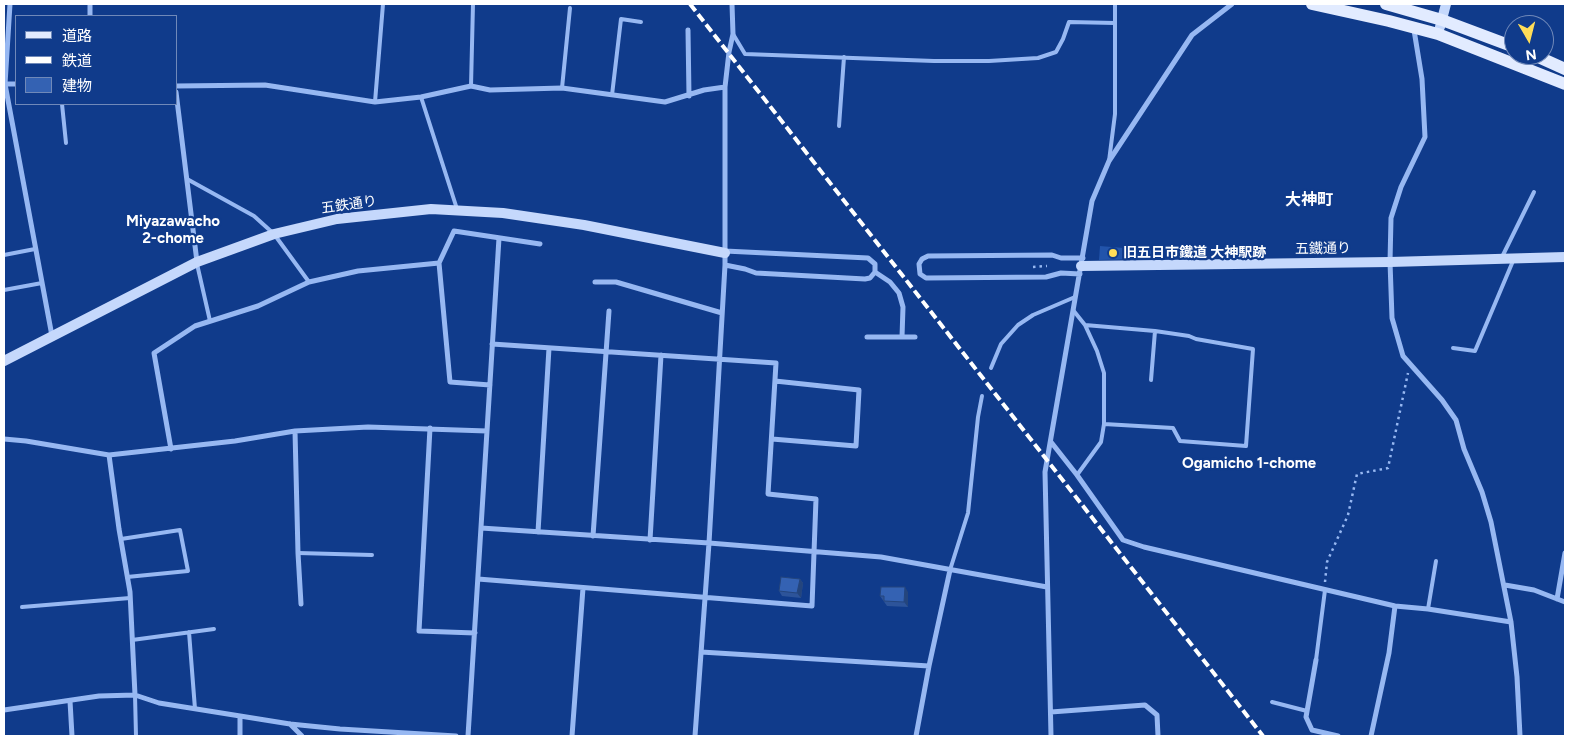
<!DOCTYPE html>
<meta charset="utf-8">
<style>
body{margin:0}
#map{position:relative;width:1569px;height:740px;overflow:hidden;background:#103b8b;font-family:Figtree,"Noto Sans JP",sans-serif}
canvas{display:block}
.frame{position:absolute;inset:0;border:5px solid #fff;pointer-events:none}
.legend{position:absolute;left:15px;top:15px;width:162px;height:90px;box-sizing:border-box;background:#103b8b;border:1px solid #7089b9;margin:0;padding:6px 9px;list-style:none;font-size:15px;color:#fff}
.legend li{display:flex;align-items:center;gap:10px;height:25px}
.legend b{width:25px;border:1px solid #7089b9}
.north{position:absolute;left:1504px;top:15px;width:50px;height:50px;box-sizing:border-box;background:#103b8b;border:1px solid #7089b9;border-radius:50%;rotate:172deg;font-size:14px;font-weight:700;line-height:20px;text-align:center;color:#fff}
.north::after{content:'';display:block;margin:auto;width:18px;height:22px;background:#ffdd58;clip-path:polygon(50% 0,100% 100%,50% 72%,0 100%)}
</style>
<div id="map">
<canvas width="1569" height="740"></canvas>
<div class="frame"></div>
<ul class="legend">
<li><b style="height:6px;background:#e2ebff"></b>道路</li>
<li><b style="height:6px;background:#fff"></b>鉄道</li>
<li><b style="height:14px;background:#3462b3"></b>建物</li>
</ul>
<div class="north">N</div>
</div>
<script>
const context = document.querySelector('canvas').getContext('2d');
context.lineJoin = 'round';
function fillPath(path, color) { context.fillStyle = color; context.fill(path, 'evenodd'); }
const shape = rows => new Path2D(rows.map(r => 'M' + r).join(''));
function trace(path, color, width, dash) { context.strokeStyle = color; context.lineWidth = width; context.lineCap = dash ? 'butt' : 'round'; context.setLineDash(dash || []); context.stroke(path); }
function write(font, color, halo, rows, align = 'center') {
  context.font = font + ' Figtree,"Noto Sans JP",sans-serif'; context.lineWidth = 4.5; context.setLineDash([]); context.textBaseline = 'middle'; context.strokeStyle = halo; context.fillStyle = color; for (const [text, x, y, turn = 0] of rows) {
    context.save(); context.translate(x, y); context.rotate((+turn || 0) * Math.PI / 180); context.textAlign = isNaN(turn) ? turn : align; if (halo) context.strokeText(text, 0, 0); context.fillText(text, 0, 0); context.restore();
  }
}
fillPath(shape([
 [1100,246,1229,257,1099,260]
]), '#2254ab');
trace(shape([
 [1033,267,1047,266],
 [1325,582,1327,562,1348,515,1357,474,1388,468,1408,373]
]), '#97b8f2', 2.5, [2.5, 4]);
trace(shape([
 [733,34,745,54,934,61,989,61,1038,58,1056,52,1063,39,1069,22,1115,23],
 [471,86,473,4],
 [562,88,570,8],
 [612,95,621,19,641,22],
 [421,97,457,209],
 [375,102,383,4],
 [62,104,66,143],
 [839,126,844,57],
 [1109,161,1115,114,1115,4],
 [187,179,254,216,274,234,309,282],
 [4,255,35,249],
 [1502,257,1534,192],
 [197,264,210,321],
 [4,290,42,283],
 [1073,310,1085,325,1155,331,1189,336,1196,339,1253,349,1246,446,1180,441,1173,428,1104,424],
 [1453,348,1475,351,1513,261],
 [991,368,1001,344,1018,325,1033,315,1075,297],
 [1151,380,1155,331],
 [1077,475,1101,442,1104,424,1104,373,1097,351,1085,325],
 [121,539,180,530,188,571,127,577],
 [298,553,372,555],
 [950,570,968,513,978,417,982,396],
 [22,607,130,598],
 [1428,609,1436,561],
 [189,632,195,709],
 [132,640,214,629],
 [1316,660,1325,590],
 [135,695,136,736],
 [1272,702,1307,711]
]), '#97b8f2', 4);
trace(shape([
 [10,4,5,84,52,336],
 [90,16,90,4],
 [688,30,689,96],
 [1414,30,1422,79,1425,137,1401,187,1391,218,1390,262,1392,318,1403,356,1442,400,1456,420,1464,449,1482,492,1491,522,1511,622,1517,677,1520,736],
 [4,84,16,84],
 [176,86,265,85,375,102,421,97,471,86,490,90,562,88,665,102,704,90,725,87],
 [176,92,197,262],
 [725,251,868,258,875,264,875,272,870,278,865,279,756,273,745,269,725,265],
 [439,263,450,382,490,385],
 [875,272,890,282,899,293,903,307,902,337],
 [1080,274,1061,273,1046,277,926,278,920,274,919,264,922,259,928,256,1052,255,1061,258,1083,258],
 [595,282,616,282,722,313],
 [867,337,915,337],
 [430,428,419,631,475,633],
 [295,431,298,553,301,604],
 [4,439,26,441,109,455,235,441,295,431,368,427,487,431],
 [772,439,856,446,859,390,775,381],
 [1051,442,1077,475,1123,540,1144,547,1395,606,1428,609,1511,622],
 [171,449,154,353,195,326,258,306,309,282,358,271,439,263,454,231,540,244],
 [109,455,119,529,130,592,135,695],
 [481,528,709,543,881,557,1047,587],
 [538,532,549,348],
 [593,536,609,311],
 [650,540,661,355],
 [478,579,812,606,816,499,768,494,776,363,492,344],
 [1505,585,1534,590,1565,602],
 [1557,599,1565,553],
 [701,652,929,666],
 [1316,660,1306,717,1312,730,1338,736],
 [70,701,72,736],
 [4,710,99,696,135,695,159,703,290,724,340,729,456,736],
 [1051,712,1145,705,1157,715,1158,736],
 [290,724,302,736],
 [240,736,240,716],
 [468,736,499,238],
 [572,736,583,588],
 [695,736,709,543,725,265,725,87,729,52,733,34,732,4],
 [916,736,929,666,950,570],
 [1051,736,1045,472,1092,201,1109,161,1192,35,1232,4],
 [1371,736,1389,653,1395,606]
]), '#97b8f2', 5);
trace(shape([
 [1440,27,1446,4],
 [1081,266,1390,262,1565,257],
 [4,361,197,262,274,234,337,219,431,209,503,213,584,225,725,253]
]), '#c5d8fc', 10);
trace(shape([
 [1312,4,1389,21,1438,34,1565,84],
 [1386,4,1442,20,1514,47],
 [1534,55,1565,69]
]), '#e2ebff', 12);
trace(shape([
 [690,4,1263,736]
]), '#fff', 4, [9, 4]);
fillPath(shape([
 [800,579,803,583,801,598,782,596,779,591],
 [908,592,908,607,887,606,880,596]
]), '#2d549a');
fillPath(shape([
 [800,579,803,583,801,598,797,593],
 [905,587,908,592,908,607,904,602]
]), '#24457d');
const building = shape([
 [781,577,800,579,797,593,779,591,781,577],
 [881,587,905,587,904,602,884,601,884,596,880,596,881,587]
]);
fillPath(building, '#3462b3');
trace(building, '#24457d', 1);
for (const [x, y, r, color] of [
 [1113,253,5,"#ffdd58"]
]) { const dot = new Path2D(); dot.arc(x, y, r, 0, 2 * Math.PI); context.fillStyle = color; context.fill(dot); trace(dot, '#103b8b', 2); }
write('14px', '#fff', '#103b8b', [
 ["五鉄通り",349,205,-8],
 ["五鐵通り",1323,249,-1]
]);
write('bold 14px', '#fff', '#103b8b', [
 ["旧五日市鐵道 大神駅跡",1123,253]
], 'left');
write('bold 15px', '#fff', '#103b8b', [
 ["Miyazawacho",173,222],
 ["2-chome",173,239],
 ["Ogamicho 1-chome",1249,464]
]);
write('bold 16px', '#fff', '#103b8b', [
 ["大神町",1309,200]
]);
</script>
